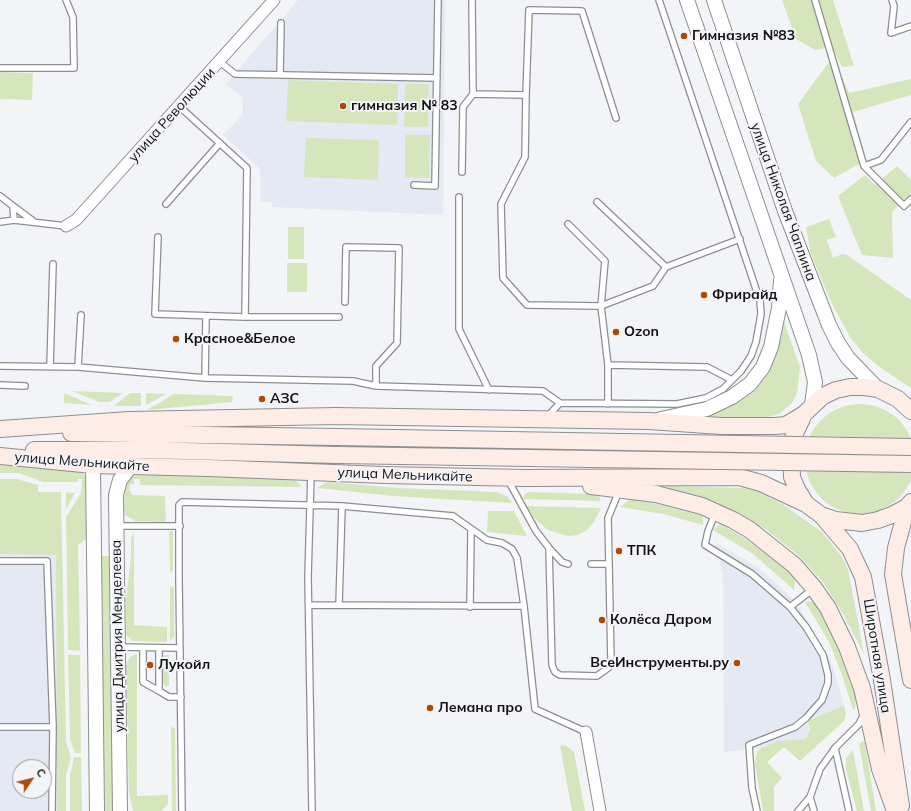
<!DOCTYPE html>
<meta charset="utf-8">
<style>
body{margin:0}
#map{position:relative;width:911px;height:811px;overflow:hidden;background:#f3f4f8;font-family:Mulish,sans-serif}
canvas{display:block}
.north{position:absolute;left:12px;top:759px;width:40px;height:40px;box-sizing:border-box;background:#f3f4f8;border:1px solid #99999c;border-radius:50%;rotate:55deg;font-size:11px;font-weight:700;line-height:16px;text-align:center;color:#111112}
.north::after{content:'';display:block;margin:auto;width:14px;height:18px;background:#ac4b06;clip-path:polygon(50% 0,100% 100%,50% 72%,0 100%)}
</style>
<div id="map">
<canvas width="911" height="811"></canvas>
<div class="north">С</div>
</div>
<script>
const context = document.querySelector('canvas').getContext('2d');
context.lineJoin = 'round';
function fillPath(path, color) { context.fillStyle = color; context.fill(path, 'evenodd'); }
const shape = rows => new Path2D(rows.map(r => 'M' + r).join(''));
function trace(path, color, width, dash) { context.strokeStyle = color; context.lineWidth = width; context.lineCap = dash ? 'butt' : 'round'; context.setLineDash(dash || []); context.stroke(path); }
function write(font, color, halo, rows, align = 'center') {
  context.font = font + ' Mulish,sans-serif'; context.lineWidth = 4; context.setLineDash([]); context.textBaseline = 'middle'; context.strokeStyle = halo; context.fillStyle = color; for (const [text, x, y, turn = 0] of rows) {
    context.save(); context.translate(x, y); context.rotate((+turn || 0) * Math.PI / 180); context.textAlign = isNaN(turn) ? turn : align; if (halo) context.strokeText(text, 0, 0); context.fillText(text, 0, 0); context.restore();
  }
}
fillPath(shape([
 [298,0,445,0,443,215,272,207,272,202,261,202,260,169,223,135,243,114,243,98,226,84],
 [715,542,759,568,791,597,801,610,831,661,844,705,808,721,809,733,803,739,778,741,761,748,724,752,723,575],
 [0,547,61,547,65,811,0,811],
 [20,767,44,767,44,791,20,791]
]), '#e5e9f4');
fillPath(shape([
 [782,0,833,0,854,66,842,67,832,47,815,50,796,39],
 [829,62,842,77,849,93,911,79,911,95,853,112,866,160,834,178,816,161,798,104],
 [0,72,33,73,32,100,0,99],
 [288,80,398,84,397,125,286,121],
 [405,84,429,84,428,127,404,127],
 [405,135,430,135,429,178,405,177],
 [306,138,379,140,378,180,304,177],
 [897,166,911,180,911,193,892,212,893,258,862,255,838,196,865,175,875,185],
 [829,219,836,237,827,240,833,258,842,254,847,255,911,300,911,388,878,366,863,353,850,337,830,300,811,254,806,227],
 [288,227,304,227,304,259,288,259],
 [287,263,307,263,307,292,287,292],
 [784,322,800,367,797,393,792,403,779,414,764,418,740,419,712,417,709,415,769,369,777,352],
 [72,391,123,393,110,402,99,402],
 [64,393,92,405,64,403],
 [130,393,141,393,141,406,114,406],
 [146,393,166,394,146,405],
 [174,394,233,396,232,402,147,410],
 '805 459a55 55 0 1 1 110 0a55 55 0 1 1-110 0Z',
 [0,463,13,466,70,467,81,470,86,478,87,538,78,545,80,651,68,650,66,517,81,493,82,479,78,479,78,482,43,482,19,473,0,473],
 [145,472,292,479,297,481,302,487,140,485,140,479,134,479,134,484,130,484,129,489,132,495,165,496,166,522,135,521,125,515,124,508,125,492,128,481,131,477],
 [0,479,17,479,38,485,38,492,61,492,66,741,71,758,66,775,66,811,57,811,56,555,0,554],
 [330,482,398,488,497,492,508,497,512,503,393,496,317,488,325,483],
 [668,486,741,488,755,490,784,505,822,532,842,557,848,569,864,654,843,614,823,582,798,555,768,531,737,512,696,496,667,490],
 [66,492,75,493,66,509],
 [528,492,596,494,600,498,600,501,523,499,525,494],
 [637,499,700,515,703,518,703,525,663,514,620,507,629,500],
 [526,506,601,508,594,522,587,530,578,535,567,536,548,530,536,520],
 [488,511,514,511,527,536,487,532],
 [720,524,746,539,784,568,794,578,795,583,794,590,753,554,713,530],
 [169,531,173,531,173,570,170,573],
 [134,533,134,625,167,627,167,642,132,641,126,635,126,600,131,558,131,538],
 [100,556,109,556,114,811,105,811],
 [170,586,174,588,174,637,170,641],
 [810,601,815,603,818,608,837,640,856,697,855,709,853,710,842,675,829,642,805,602],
 [137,654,137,796,168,795,168,804,161,811,133,811,129,793,126,666,130,657],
 [68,655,80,655,81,753,75,753,70,739],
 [162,655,169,655,169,686,165,686,162,681],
 [844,705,846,714,844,721,800,761,784,747,767,762,782,778,774,787,774,811,763,811,755,764,757,752,761,748,778,741,803,739,807,737,810,730,808,721],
 [171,726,175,729,176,811,172,811],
 [863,741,865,743,876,811,871,811,859,744],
 [565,745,574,752,585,811,572,811,560,746],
 [853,750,864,811,857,811,846,769,846,758],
 [74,757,81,757,82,811,70,811,70,776]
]), '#d6e6bc');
const service = shape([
 [472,0,473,94,526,95,529,10,582,11,616,118],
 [815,0,864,166,904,206,911,199],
 [892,0,894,6,891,33,911,26],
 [220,62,235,74,437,78],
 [0,68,74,68,73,17,66,0],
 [280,75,281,23],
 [526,95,525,157,501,204,503,278,527,305,601,306,653,286,666,267,740,239],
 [180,107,247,168,245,317,339,317],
 [864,166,881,160,911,122],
 [462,172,463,107,473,94],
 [414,185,435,186,438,0],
 [0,196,13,206,14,220],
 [459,197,459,329,489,390],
 [597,202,666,267],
 [166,204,220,143],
 [13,206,33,221],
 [0,222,14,220,66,226],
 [568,224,605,261,601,306,608,365,608,404],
 [158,237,155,314,245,317],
 [345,302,346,247,399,248,397,343,376,366,376,386],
 [608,365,707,367,732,380],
 [0,366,78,367,205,378,353,381,376,386,543,391,560,403,677,404,706,398,723,389,741,371,751,356,756,342,761,314,760,301,659,0],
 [50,367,53,264],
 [78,367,81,315],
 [205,378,206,317],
 [0,385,25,386],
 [548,416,560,403],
 [311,473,308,577,312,811],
 [508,480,536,531,549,548,562,562,568,564],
 [715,514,708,531,705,545,752,574,790,607,806,627,823,655,828,675,828,683,822,700,806,718,795,727,749,745,752,788,757,811],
 [117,526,180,526],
 [549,548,552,665,555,672,560,675,597,676,608,668,611,662,609,564],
 [0,561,47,561,53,727,52,811],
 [591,564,609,564,608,518,619,491],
 [309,605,524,606,535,709,586,732],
 [339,605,342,506],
 [470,607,471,530],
 [790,607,813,589],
 [118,647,179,648],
 [143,648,143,682,159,691],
 [159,648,159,691,169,697,181,697],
 [0,727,53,727],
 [835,748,849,811],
 [182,811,179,580,179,505,182,502,342,506,453,516,487,540,502,543,512,549,517,558,524,606],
 [798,811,810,797],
 [814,811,810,797,820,769,835,748,859,724,864,714]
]);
const minor = shape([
 [66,226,76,220,274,0],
 [586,732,600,811]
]);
const tertiary = shape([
 [687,0,809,355,815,382,812,405],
 [714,0,785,211,829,325,838,343,848,358,878,389],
 [661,419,707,409,732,397,750,384,763,367,771,347,779,308,781,280],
 [93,465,97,811],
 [120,811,116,495,120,480,131,466]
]);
const secondary = shape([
 [911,411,898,399,878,389,864,387,850,387,836,390,823,396,804,414,793,438,791,451,792,477,797,489,806,504,821,515,836,520,862,523,878,520,892,515,907,507,911,502],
 [0,429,129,420,336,416,649,421,721,426,775,426,786,425,804,414],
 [71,433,337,437],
 [34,450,146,450,337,455],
 [0,456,93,465,208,468,385,475,525,478,739,477,761,483,806,504],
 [591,486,656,494,702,506,733,520,750,530,794,565,814,588,828,608,847,647,862,688,880,769,895,811],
 [907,507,896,548,893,574,911,680],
 [822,516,850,549,863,577,882,680,901,806]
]);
trace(service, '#8d8e92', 8);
trace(minor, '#8d8e92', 13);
trace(tertiary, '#8d8e92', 16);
trace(secondary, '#8d8e92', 18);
trace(service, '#fff', 5.5);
trace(minor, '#fff', 11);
trace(tertiary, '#fff', 14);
trace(secondary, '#feece7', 16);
const secondaryBridge = shape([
 [337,437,911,447],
 [337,455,911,464]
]);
trace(secondaryBridge, '#8d8e92', 18, []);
trace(secondaryBridge, '#feece7', 16);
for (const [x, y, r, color] of [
 [684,36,4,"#ac4b06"],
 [343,106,4,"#ac4b06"],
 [704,295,4,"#ac4b06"],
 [616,332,4,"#ac4b06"],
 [176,339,4,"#ac4b06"],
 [262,399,4,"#ac4b06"],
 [619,551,4,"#ac4b06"],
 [602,620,4,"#ac4b06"],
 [737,663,4,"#ac4b06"],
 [150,665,4,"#ac4b06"],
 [430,708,4,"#ac4b06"]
]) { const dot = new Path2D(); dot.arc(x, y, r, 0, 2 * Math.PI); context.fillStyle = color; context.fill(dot); trace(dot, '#f3f4f8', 1.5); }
write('bold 14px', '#111112', '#f3f4f8', [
 ["Гимназия №83",692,36],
 ["гимназия № 83",351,106],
 ["Фрирайд",712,295],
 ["Ozon",624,332],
 ["Красное&Белое",184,339],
 ["АЗС",270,399],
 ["ТПК",627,551],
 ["Колёса Даром",610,620],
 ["ВсеИнструменты.ру",729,663,"right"],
 ["Лукойл",158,665],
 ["Лемана про",438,708]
], 'left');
write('14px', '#111112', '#f3f4f8', [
 ["улица Революции",172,115,-48],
 ["улица Николая Чаплина",783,202,70],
 ["улица Мельникайте",82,462,4],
 ["улица Мельникайте",405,475,2],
 ["улица Дмитрия Менделеева",118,636,-91],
 ["Широтная улица",877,656,81]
]);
</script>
